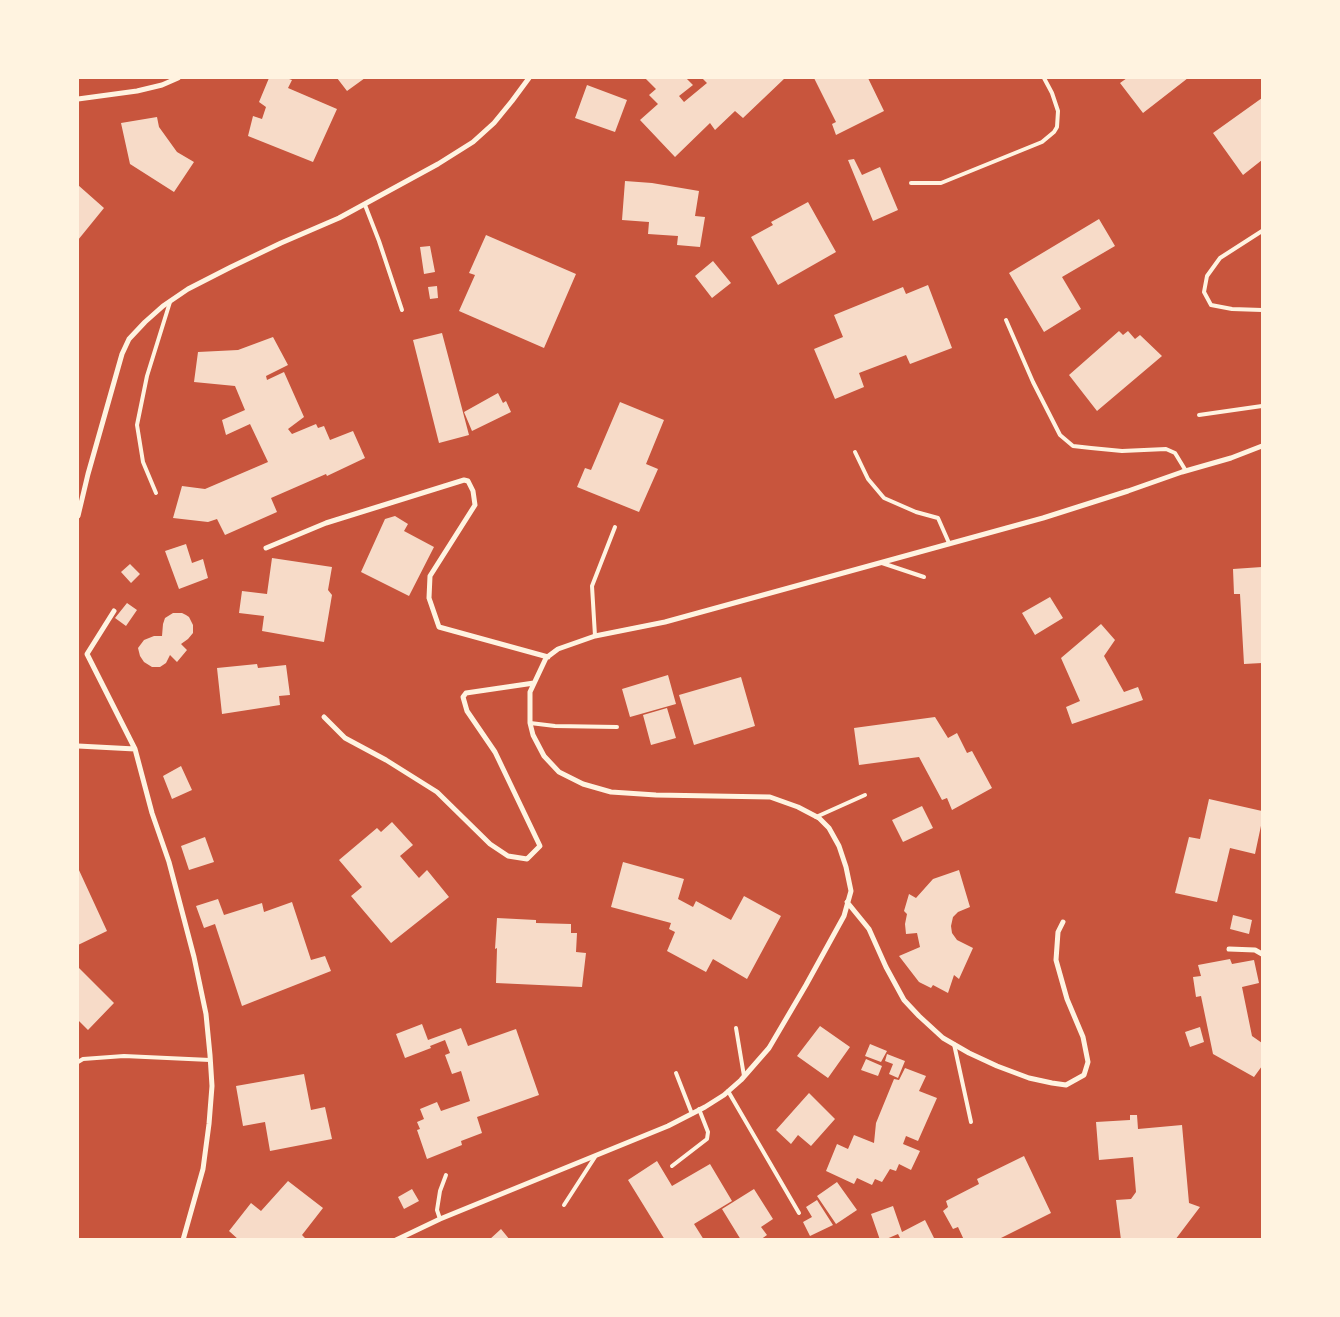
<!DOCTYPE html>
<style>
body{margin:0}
#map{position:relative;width:1340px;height:1317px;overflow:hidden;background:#c8553d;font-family:Jost,sans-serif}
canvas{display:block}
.frame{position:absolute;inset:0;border:79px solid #fff3e0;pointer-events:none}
</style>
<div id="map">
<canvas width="1340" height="1317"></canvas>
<div class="frame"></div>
</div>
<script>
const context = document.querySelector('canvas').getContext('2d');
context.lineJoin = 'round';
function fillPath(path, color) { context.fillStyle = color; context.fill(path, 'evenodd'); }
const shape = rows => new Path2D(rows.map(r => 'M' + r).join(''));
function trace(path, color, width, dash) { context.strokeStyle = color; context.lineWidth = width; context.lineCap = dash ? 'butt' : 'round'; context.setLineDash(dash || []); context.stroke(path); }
fillPath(shape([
 [269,78,286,78,292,80,288,88,337,109,313,162,248,136,253,116,262,119,266,107,259,102],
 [337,78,365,78,347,91],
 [645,78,686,78,693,85,679,96,684,102,707,83,702,78,785,78,743,118,735,111,715,130,710,123,675,157,640,120,658,104,649,95,656,89],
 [814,78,868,78,884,111,836,135,832,124,836,122],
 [1127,78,1188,78,1143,113,1120,83],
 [587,85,627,100,615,132,575,118],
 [1262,98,1262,160,1243,175,1213,133],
 [157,117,159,127,177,152,194,162,174,192,130,164,121,123],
 [854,159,862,175,880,167,898,210,873,221,848,160],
 [625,181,652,183,699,191,695,216,705,217,700,247,677,245,678,236,648,234,649,222,622,220],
 [78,185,104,208,78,240],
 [808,202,836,252,778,285,751,237,773,225,771,222],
 [1099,219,1115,246,1062,277,1081,309,1044,332,1009,273],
 [486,235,576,274,544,348,459,311,475,275,469,273],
 [430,246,435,272,424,274,420,247],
 [713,261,731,283,712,298,695,276],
 [928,285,952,348,910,364,906,355,859,373,864,387,835,399,814,349,843,337,834,315,903,287,906,294],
 [437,286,438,298,430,299,428,287],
 [1119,331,1123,335,1128,331,1135,339,1140,335,1162,356,1097,411,1069,375],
 [442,333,469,435,439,443,413,340],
 [273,337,288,365,266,376,267,380,284,372,304,417,288,429,292,434,316,424,318,428,324,426,330,440,353,431,365,458,327,476,326,474,271,498,277,512,225,535,217,519,208,522,173,518,182,486,205,489,268,462,250,424,226,435,222,420,245,410,235,386,194,382,198,352,238,350],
 [498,393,503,403,506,401,511,412,472,431,464,412],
 [620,402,664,420,646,464,658,469,639,512,577,487,585,468,591,470],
 [395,516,408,524,404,531,434,547,409,596,361,572,385,519],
 [186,544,192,563,203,559,208,578,179,589,165,551],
 [272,558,332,567,328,590,332,595,324,642,262,631,264,616,239,613,242,591,267,594],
 [130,564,140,574,131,583,121,572],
 [1262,567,1262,663,1244,664,1240,594,1234,594,1233,569],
 [1050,597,1063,618,1035,635,1022,613],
 [127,603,137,610,126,626,115,618],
 [173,613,182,613,186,615,189,617,193,625,193,633,188,639,181,644,187,650,177,662,170,655,166,663,160,667,152,667,144,662,140,656,138,648,144,640,154,636,162,636,163,624,165,618],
 [1101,624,1115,640,1104,656,1124,692,1138,687,1143,700,1072,724,1066,707,1080,701,1061,658],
 [257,664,258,668,286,665,290,695,279,696,280,705,222,714,217,668],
 [668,675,676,704,630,717,622,689],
 [741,677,755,726,694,745,679,695],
 [667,708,676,738,651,745,643,715],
 [935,717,948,738,957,733,967,753,972,751,992,788,952,810,947,798,942,800,919,757,859,765,854,728],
 [181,766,192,790,172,799,163,776],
 [1209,799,1262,811,1262,821,1255,854,1230,848,1217,902,1175,893,1189,837,1200,839],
 [922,806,933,828,903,842,892,820],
 [392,822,413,845,400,856,419,878,427,870,449,897,391,943,351,896,362,887,339,860,377,828,381,832],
 [205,837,214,862,189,870,181,846],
 [623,862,684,879,678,899,693,907,696,901,731,920,744,896,781,916,747,979,713,959,706,972,667,951,675,932,669,929,671,923,611,907],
 [78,868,107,931,78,945],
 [959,870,970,907,958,912,953,917,951,926,952,933,957,940,973,948,959,979,954,975,948,993,933,985,931,988,919,982,899,956,920,947,917,933,906,934,905,924,907,914,904,911,909,894,916,898,933,879],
 [218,899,224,915,262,903,264,912,292,902,311,960,325,956,331,971,242,1006,215,924,204,928,196,906],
 [1233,915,1252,920,1249,934,1230,929],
 [497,918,536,920,536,923,571,924,571,933,577,933,576,952,586,953,582,987,496,983,497,948,495,949],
 [1230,959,1232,964,1254,960,1259,983,1242,987,1252,1036,1262,1043,1262,1066,1254,1077,1213,1054,1201,996,1196,997,1193,977,1201,976,1198,965],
 [78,967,114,1003,88,1030,78,1020],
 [422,1024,428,1040,461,1028,468,1046,516,1029,539,1095,477,1117,482,1133,461,1141,462,1145,427,1159,417,1130,420,1129,417,1122,424,1119,420,1109,437,1102,441,1111,470,1101,461,1071,452,1074,445,1055,450,1053,445,1040,430,1046,431,1048,405,1058,396,1034],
 [820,1026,850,1047,828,1078,797,1056],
 [1200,1027,1204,1042,1190,1047,1185,1032],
 [870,1044,887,1051,881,1062,865,1056],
 [887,1054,905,1061,898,1078,889,1074,893,1064,885,1061],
 [866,1059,882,1066,878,1076,861,1070],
 [905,1068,926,1076,919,1091,937,1098,918,1141,906,1136,903,1144,920,1151,911,1170,899,1164,896,1171,890,1169,882,1182,875,1179,872,1185,857,1178,854,1184,826,1171,837,1144,848,1149,854,1135,874,1143,876,1123,894,1079,899,1080],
 [304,1074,311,1110,325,1107,332,1139,270,1151,265,1122,243,1126,236,1086],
 [809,1093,835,1119,811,1146,798,1135,791,1144,776,1130],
 [1130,1115,1137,1115,1138,1129,1182,1125,1189,1203,1200,1207,1175,1240,1121,1240,1116,1200,1131,1199,1136,1192,1133,1157,1099,1160,1096,1122,1130,1120],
 [1024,1156,1051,1213,997,1240,964,1240,958,1227,953,1229,943,1211,948,1207,946,1201,979,1184,977,1179],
 [657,1161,672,1186,710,1164,732,1201,694,1224,704,1240,665,1240,628,1180],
 [288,1181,323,1208,302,1235,307,1240,239,1240,229,1231,251,1203,261,1211],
 [837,1182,857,1210,836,1224,817,1196],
 [412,1189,419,1201,404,1209,398,1197],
 [754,1189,773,1219,761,1227,767,1235,760,1240,741,1240,722,1209],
 [817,1200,833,1225,810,1236,803,1222,812,1217,806,1207],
 [893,1206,902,1232,925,1220,935,1240,901,1240,898,1234,884,1240,880,1240,871,1214],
 [501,1229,510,1240,489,1240]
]), '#f7dbc8');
trace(shape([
 [911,183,941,183,1042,142,1054,132,1057,127,1058,111,1052,93,1044,78],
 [365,205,379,241,402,310],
 [1262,231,1220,258,1207,276,1204,292,1211,305,1232,309,1262,310],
 [1006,320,1033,382,1060,435,1073,446,1091,448,1122,451,1166,449,1175,453,1186,471],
 [1199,415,1262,406],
 [855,452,868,479,884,498,916,512,938,518,949,543],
 [156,493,143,462,137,425,147,376,170,302],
 [882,563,924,577],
 [595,636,592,586,615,527],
 [530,723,555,726,617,727],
 [816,817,865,795],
 [736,1028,744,1076],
 [954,1044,971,1122],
 [78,1062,83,1059,124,1056,210,1060],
 [676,1073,692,1114],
 [728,1091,799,1213],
 [672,1166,707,1139,708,1132,699,1109],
 [564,1205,595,1157],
 [440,1219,437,1210,440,1191,446,1175]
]), '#fff3e0', 4);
trace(shape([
 [78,99,137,91,162,85,178,78],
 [78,516,88,474,122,354,129,339,145,322,163,306,188,289,231,267,281,243,339,218,438,164,473,142,494,123,512,101,529,78],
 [266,548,326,523,464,480,468,481,473,491,475,505,430,576,429,598,439,627,548,657],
 [114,611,87,654,135,749],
 [324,717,345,738,386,760,437,792,490,844,508,856,527,859,540,846,495,752,467,711,463,697,466,693,534,683],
 [78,746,135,749,152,813,169,862,194,957,206,1014,210,1055,212,1086,209,1124,203,1169,183,1240],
 [847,902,869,929,886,967,904,1000,919,1016,943,1038,969,1053,997,1066,1029,1078,1052,1083,1066,1085,1084,1075,1088,1062,1083,1037,1067,999,1056,960,1058,932,1063,922],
 [1229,949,1255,950,1262,954],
 [396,1240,440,1219,668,1126,705,1107,724,1095,741,1080,769,1048,806,985,844,916,851,891,846,867,839,846,829,828,819,818,798,807,770,797,656,795,611,792,583,784,559,772,544,756,533,735,530,723,530,692,546,658,558,649,595,636,665,622,1043,518,1128,491,1182,472,1231,458,1262,446]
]), '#fff3e0', 5);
</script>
